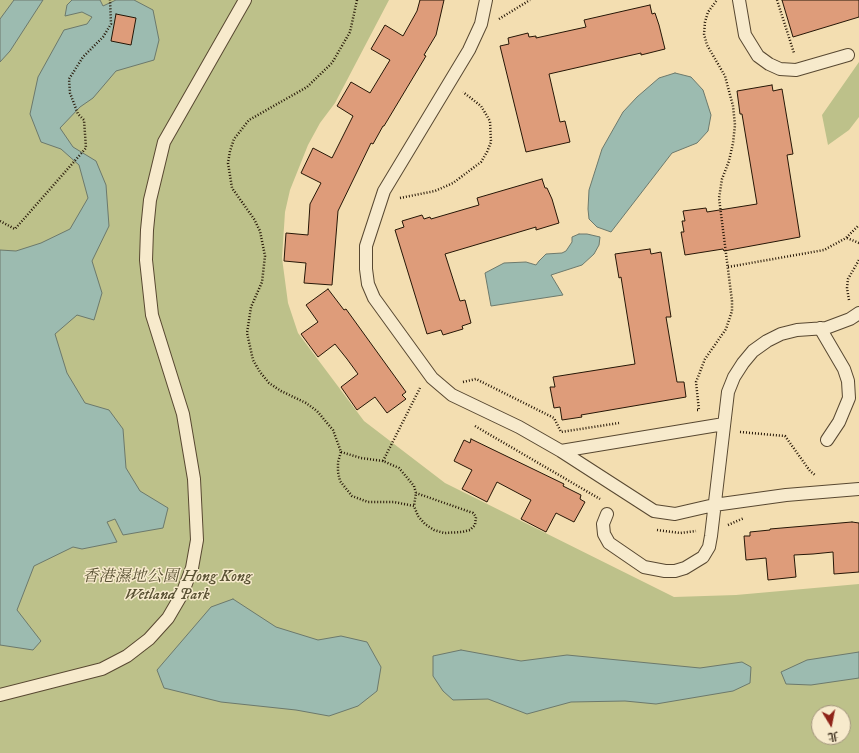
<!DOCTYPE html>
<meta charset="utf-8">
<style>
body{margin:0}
#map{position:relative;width:859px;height:753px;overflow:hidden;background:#f3deb1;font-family:"IM FELL DW Pica","Noto Serif TC",serif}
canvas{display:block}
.north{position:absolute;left:811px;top:705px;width:40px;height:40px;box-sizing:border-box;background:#f7eacc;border:1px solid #a3957d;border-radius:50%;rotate:170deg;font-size:11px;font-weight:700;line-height:16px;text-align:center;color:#251606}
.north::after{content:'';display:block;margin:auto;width:14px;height:18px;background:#8f2418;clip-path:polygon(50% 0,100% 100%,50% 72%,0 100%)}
</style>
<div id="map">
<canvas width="859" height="753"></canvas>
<div class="north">北</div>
</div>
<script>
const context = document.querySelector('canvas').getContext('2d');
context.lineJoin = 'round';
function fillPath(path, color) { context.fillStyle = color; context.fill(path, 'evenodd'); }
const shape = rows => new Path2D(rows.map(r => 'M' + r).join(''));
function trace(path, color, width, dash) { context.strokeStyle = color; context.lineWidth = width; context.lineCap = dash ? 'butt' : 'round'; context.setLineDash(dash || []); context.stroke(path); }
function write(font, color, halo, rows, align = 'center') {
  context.font = font + ' "IM FELL DW Pica","Noto Serif TC",serif'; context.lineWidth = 3; context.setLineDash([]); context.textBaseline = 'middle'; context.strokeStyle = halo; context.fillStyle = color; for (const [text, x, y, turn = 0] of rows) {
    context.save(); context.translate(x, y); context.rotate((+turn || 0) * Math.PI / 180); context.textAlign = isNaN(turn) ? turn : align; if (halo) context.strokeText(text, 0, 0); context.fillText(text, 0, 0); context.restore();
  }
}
fillPath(shape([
 [0,0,389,0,335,103,320,123,308,145,290,190,285,212,282,258,288,303,298,333,364,421,445,483,674,597,736,595,859,584,859,753,0,753],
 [819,713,843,713,843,737,819,737],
 [859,62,859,117,849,130,828,145,822,115]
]), '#bdc18a');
const water = shape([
 [14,0,43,0,10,51,0,62,0,19,14,0],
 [72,0,100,0,103,6,116,0,134,0,153,10,159,40,154,60,116,71,93,98,80,107,60,128,73,147,96,161,106,185,109,226,92,261,102,293,94,320,77,315,55,334,67,373,85,403,109,410,123,429,126,468,140,491,168,508,163,528,123,535,115,519,107,522,117,542,82,549,73,547,34,566,17,610,41,641,33,650,0,645,0,250,16,251,41,243,70,229,88,198,79,165,61,149,41,142,30,114,38,77,64,30,87,24,92,17,82,12,65,16,67,5,72,0],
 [675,73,691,77,703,90,711,115,708,131,697,143,672,153,611,232,597,227,589,219,588,209,589,190,602,149,623,112,637,97,659,78,675,73],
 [579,234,587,234,600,237,599,245,594,254,582,265,551,275,563,295,491,306,485,273,504,263,526,262,536,265,539,261,546,254,562,253,566,251,572,242,572,237,579,234],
 [233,599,276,627,318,640,341,636,367,642,381,667,377,691,358,706,329,716,296,710,221,702,164,688,157,670,211,607,233,599],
 [461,650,521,661,567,655,700,668,742,662,751,667,750,683,733,691,656,704,625,701,571,702,527,714,488,699,453,700,443,691,433,676,433,656,461,650],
 [859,652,859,678,811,685,786,684,781,672,807,660,859,652]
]);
fillPath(water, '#9cbbb0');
trace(water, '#6c796c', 1);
const building = shape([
 [420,0,444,0,436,35,424,55,426,56,384,126,383,126,373,144,371,143,338,211,332,285,304,283,306,263,284,261,286,233,308,235,310,204,321,183,301,173,313,148,332,158,353,116,337,106,351,82,370,93,390,60,371,49,385,25,403,36,417,11,420,0],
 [782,0,859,0,859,17,793,37,782,0],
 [650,5,652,14,655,13,659,25,665,49,641,55,641,53,549,74,560,122,565,121,570,142,526,152,500,46,509,44,508,38,528,33,529,37,536,36,536,38,586,27,584,20,650,5],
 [116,14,136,18,131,45,111,41,116,14],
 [772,85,773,91,782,89,793,154,787,155,800,237,724,251,723,249,685,255,681,232,684,232,682,221,685,221,683,211,706,208,707,212,757,204,742,114,740,114,737,91,772,85],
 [542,179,545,188,547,188,552,199,559,223,536,230,536,227,445,254,460,301,465,300,471,323,462,326,463,329,443,335,441,330,427,334,395,230,404,227,402,221,422,215,424,219,430,217,431,219,479,205,477,198,542,179],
 [650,249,651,254,661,252,671,317,666,317,677,382,684,382,686,397,581,415,582,417,562,420,560,407,554,408,550,387,555,387,553,377,635,364,621,277,619,278,615,254,650,249],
 [328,289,344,310,346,309,406,392,402,395,406,399,387,413,375,397,357,410,341,387,358,374,347,359,335,344,318,357,301,334,318,322,306,305,328,289],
 [471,439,564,484,563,486,581,495,580,499,585,502,574,522,556,513,546,532,521,519,531,500,497,482,487,502,462,489,472,470,454,461,464,440,470,443,471,439],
 [852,522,859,523,859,572,834,574,833,552,813,554,794,555,796,577,768,580,766,558,746,560,744,536,750,536,750,532,770,530,770,529,852,522]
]);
fillPath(building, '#de9c7a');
trace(building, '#251606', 1);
const lane = shape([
 [486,0,481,24,469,50,384,191,366,246,366,269,368,284,374,298,432,378,452,395,519,427,561,451,654,511,675,514,714,505,786,495,859,489],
 [739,0,745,35,758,56,769,64,780,69,796,70,848,55],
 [820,328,844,369,848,381,849,398,839,422,827,440],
 [561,451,724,424],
 [607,514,603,524,604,534,609,543,644,567,665,571,675,571,685,568,703,557,709,547,711,536,728,392,734,377,743,363,753,351,767,341,781,334,797,330,826,328,850,319,859,313],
 [0,695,102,669,127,656,149,639,168,618,182,594,192,568,197,540,194,479,183,414,152,315,146,260,147,230,150,200,164,142,245,0]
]);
trace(lane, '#584831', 14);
trace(shape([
 [357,0,350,32,332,63,307,87,249,120,234,139,230,151,228,163,232,188,254,219,260,231,265,256,262,282,251,307,247,333,253,360,260,372,269,383,281,391,306,403,317,411,333,430,341,452,338,462,338,472,340,481,352,496,368,502,394,502,414,506,418,516,425,524,434,530,444,533,462,532,470,530,475,525,476,517,473,513,416,493],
 [777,0,794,53],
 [499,19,530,0],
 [400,198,435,191,453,183,481,162,487,152,491,142,490,121,481,106,463,92],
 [0,221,15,229,86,148,84,120,78,114,70,93,69,79,83,57,103,37,111,24,110,0],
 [847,238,859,243],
 [728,267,824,250,846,238,859,225],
 [849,300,847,288,848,279,859,260],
 [463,382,476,379,554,418,561,432,619,423],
 [697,410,699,410,696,382,705,359,726,329,732,311,732,301,719,198,722,179,729,161,733,143,735,125,733,106,725,76,707,45,704,34,705,22,708,12,717,0],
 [475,426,600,499],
 [740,432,785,436,810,471,815,475],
 [341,452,361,458,383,461,399,468,414,486,416,493,414,506],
 [383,461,420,388],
 [728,525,744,518],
 [657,530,680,533,696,531]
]), '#251606', 2.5, [1, 2]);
trace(lane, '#f7eacc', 12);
write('italic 16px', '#5a5234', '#f7eacc', [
 ["香港濕地公園 Hong Kong",167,578],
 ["Wetland Park",167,596]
]);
</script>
